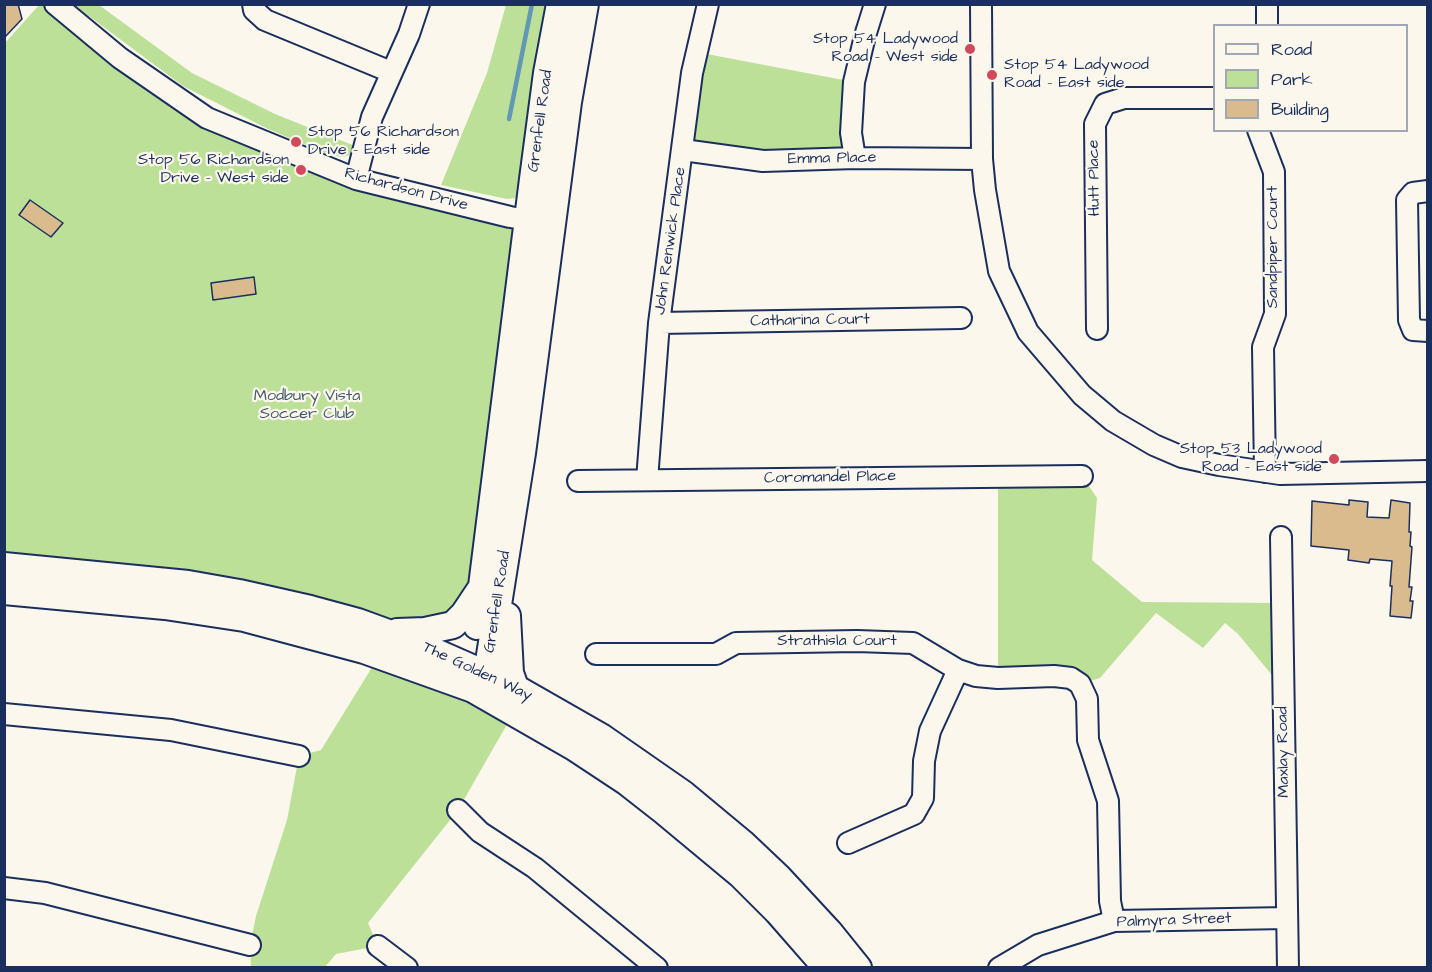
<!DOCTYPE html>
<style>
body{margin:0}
#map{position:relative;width:1432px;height:972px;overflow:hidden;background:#fbf7ec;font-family:"Architects Daughter",sans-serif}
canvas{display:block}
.frame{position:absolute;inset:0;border:6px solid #1b2f5e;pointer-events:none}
.legend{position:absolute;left:1213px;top:24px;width:195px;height:108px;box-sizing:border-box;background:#fbf7ec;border:2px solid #a1a7b3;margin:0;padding:8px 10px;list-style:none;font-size:18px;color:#1b2f5e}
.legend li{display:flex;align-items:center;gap:12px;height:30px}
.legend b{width:30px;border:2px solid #a1a7b3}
</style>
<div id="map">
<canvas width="1432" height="972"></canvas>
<div class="frame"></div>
<ul class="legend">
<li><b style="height:8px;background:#fbf7ec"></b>Road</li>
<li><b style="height:16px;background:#bde099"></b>Park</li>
<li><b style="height:16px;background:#d9bb8d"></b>Building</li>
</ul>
</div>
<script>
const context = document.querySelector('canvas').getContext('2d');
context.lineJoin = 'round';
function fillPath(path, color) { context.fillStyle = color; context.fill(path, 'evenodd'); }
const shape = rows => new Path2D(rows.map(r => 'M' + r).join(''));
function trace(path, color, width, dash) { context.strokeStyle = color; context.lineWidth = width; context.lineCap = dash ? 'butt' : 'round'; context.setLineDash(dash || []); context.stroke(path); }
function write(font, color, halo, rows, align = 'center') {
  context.font = font + ' "Architects Daughter",sans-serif'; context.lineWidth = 4.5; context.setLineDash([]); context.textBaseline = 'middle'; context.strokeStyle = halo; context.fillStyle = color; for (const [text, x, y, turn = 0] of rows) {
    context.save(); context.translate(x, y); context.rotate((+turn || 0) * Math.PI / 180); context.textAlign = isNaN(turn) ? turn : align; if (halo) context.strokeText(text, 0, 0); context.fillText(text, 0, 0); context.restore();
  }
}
fillPath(shape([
 [39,5,55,5,120,58,256,139,528,220,482,586,437,629,5,565,5,43],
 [74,5,99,5,192,73,275,114,360,148,351,155,342,157,330,155,268,129,183,86],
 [506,5,555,5,524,192,516,198,507,199,441,185,487,73],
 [696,52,854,82,855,158,683,150],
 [998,476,1082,476,1097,498,1092,560,1142,602,1281,603,1276,680,1238,634,1225,623,1203,648,1156,613,1100,678,1080,684,998,678],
 [379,656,514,712,458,810,368,923,378,946,336,954,325,967,251,968,250,945,256,916,287,820,299,756,321,750]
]), '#bde099');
trace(shape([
 [509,119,532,4]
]), '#6198b5', 4.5);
const building = shape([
 [4,4,18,4,22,19,4,38,4,4],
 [30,200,63,223,51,237,19,215,30,200],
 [254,277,256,294,213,300,211,283,254,277],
 [1349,500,1368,502,1367,517,1389,518,1391,500,1410,503,1409,532,1411,532,1410,546,1412,547,1409,587,1412,587,1410,601,1413,601,1411,618,1390,616,1392,586,1390,586,1392,561,1370,559,1369,563,1348,560,1349,550,1311,546,1312,501,1349,505,1349,500]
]);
fillPath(building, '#d9bb8d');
trace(building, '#1b2f5e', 1.5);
const minor = shape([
 [55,4,120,58,207,118,356,179,510,217,541,222],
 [253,4,254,10,265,20,391,72],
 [981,4,982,159,985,190,999,271,1028,332,1082,395,1113,421,1154,445,1182,457,1219,465,1280,474,1428,471],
 [1267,4,1267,26],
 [1258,130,1274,172,1275,314,1263,347,1265,472],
 [683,150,763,161,855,158,982,159],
 [855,158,851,133,854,82,865,36,875,4],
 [356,179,372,117,409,34,419,4],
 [1428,191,1413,193,1407,200,1409,320,1413,330,1428,331],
 [659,323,961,318],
 [1097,329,1095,124,1105,104,1124,98,1214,98],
 [647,480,659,323,692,73,708,4],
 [578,481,1082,476],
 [1281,537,1288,968],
 [596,654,716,654,736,643,857,641,913,643,958,670,976,676,998,678,1054,676,1071,678,1080,684,1087,699,1088,740,1108,801,1110,901,1114,921],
 [4,714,171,730,299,756],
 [458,810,480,832,535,868,657,968],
 [848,843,914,814,923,798,924,761,930,731,958,670],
 [4,888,45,893,250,945],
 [378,946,407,968],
 [999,968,1038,945,1114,921,1287,918]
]);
const major = shape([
 [4,566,188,584,239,593,310,609,358,622,410,641,510,685,601,737,683,794,742,843,779,878,829,932,858,968],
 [4,591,165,606,244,618,364,650,473,689,574,747,627,782,664,811,741,875,778,912,827,968],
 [507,616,510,673,515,687],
 [477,626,533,179,547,73,560,4],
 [397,632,425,631,453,625,464,614,480,590],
 [475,687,487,674,522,453,568,102,585,4]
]);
trace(minor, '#1b2f5e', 24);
trace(major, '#1b2f5e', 30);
trace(minor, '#fbf7ec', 20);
trace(major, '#fbf7ec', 26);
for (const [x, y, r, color] of [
 [970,49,6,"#d1495b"],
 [992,75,6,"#d1495b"],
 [296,142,6,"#d1495b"],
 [301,170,6,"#d1495b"],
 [1334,459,6,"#d1495b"]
]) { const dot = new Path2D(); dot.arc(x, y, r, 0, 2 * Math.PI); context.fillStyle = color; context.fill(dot); trace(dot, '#fbf7ec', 2); }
write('16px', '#1b2f5e', '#fbf7ec', [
 ["Stop 54 Ladywood",958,40],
 ["Road - West side",958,58],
 ["Stop 54 Ladywood",1004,66,"left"],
 ["Road - East side",1004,84,"left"],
 ["Stop 56 Richardson",308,133,"left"],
 ["Drive - East side",308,151,"left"],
 ["Stop 56 Richardson",289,161],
 ["Drive - West side",289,179],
 ["Stop 53 Ladywood",1322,450],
 ["Road - East side",1322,468]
], 'right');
write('16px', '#1b2f5e', '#fbf7ec', [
 ["Grenfell Road",541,121,-82],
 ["Emma Place",832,159,-1],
 ["Hutt Place",1095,178,-91],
 ["Richardson Drive",406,190,15],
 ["John Renwick Place",671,241,-82],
 ["Sandpiper Court",1274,247,-90],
 ["Catharina Court",810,321,-1],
 ["Coromandel Place",830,478,-1],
 ["Grenfell Road",498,602,-81],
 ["Strathisla Court",837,642],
 ["The Golden Way",477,672,25],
 ["Maxlay Road",1284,752,-91],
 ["Palmyra Street",1174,921,-2]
]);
write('16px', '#445b6d', '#fbf7ec', [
 ["Modbury Vista",307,397],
 ["Soccer Club",307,415]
]);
</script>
